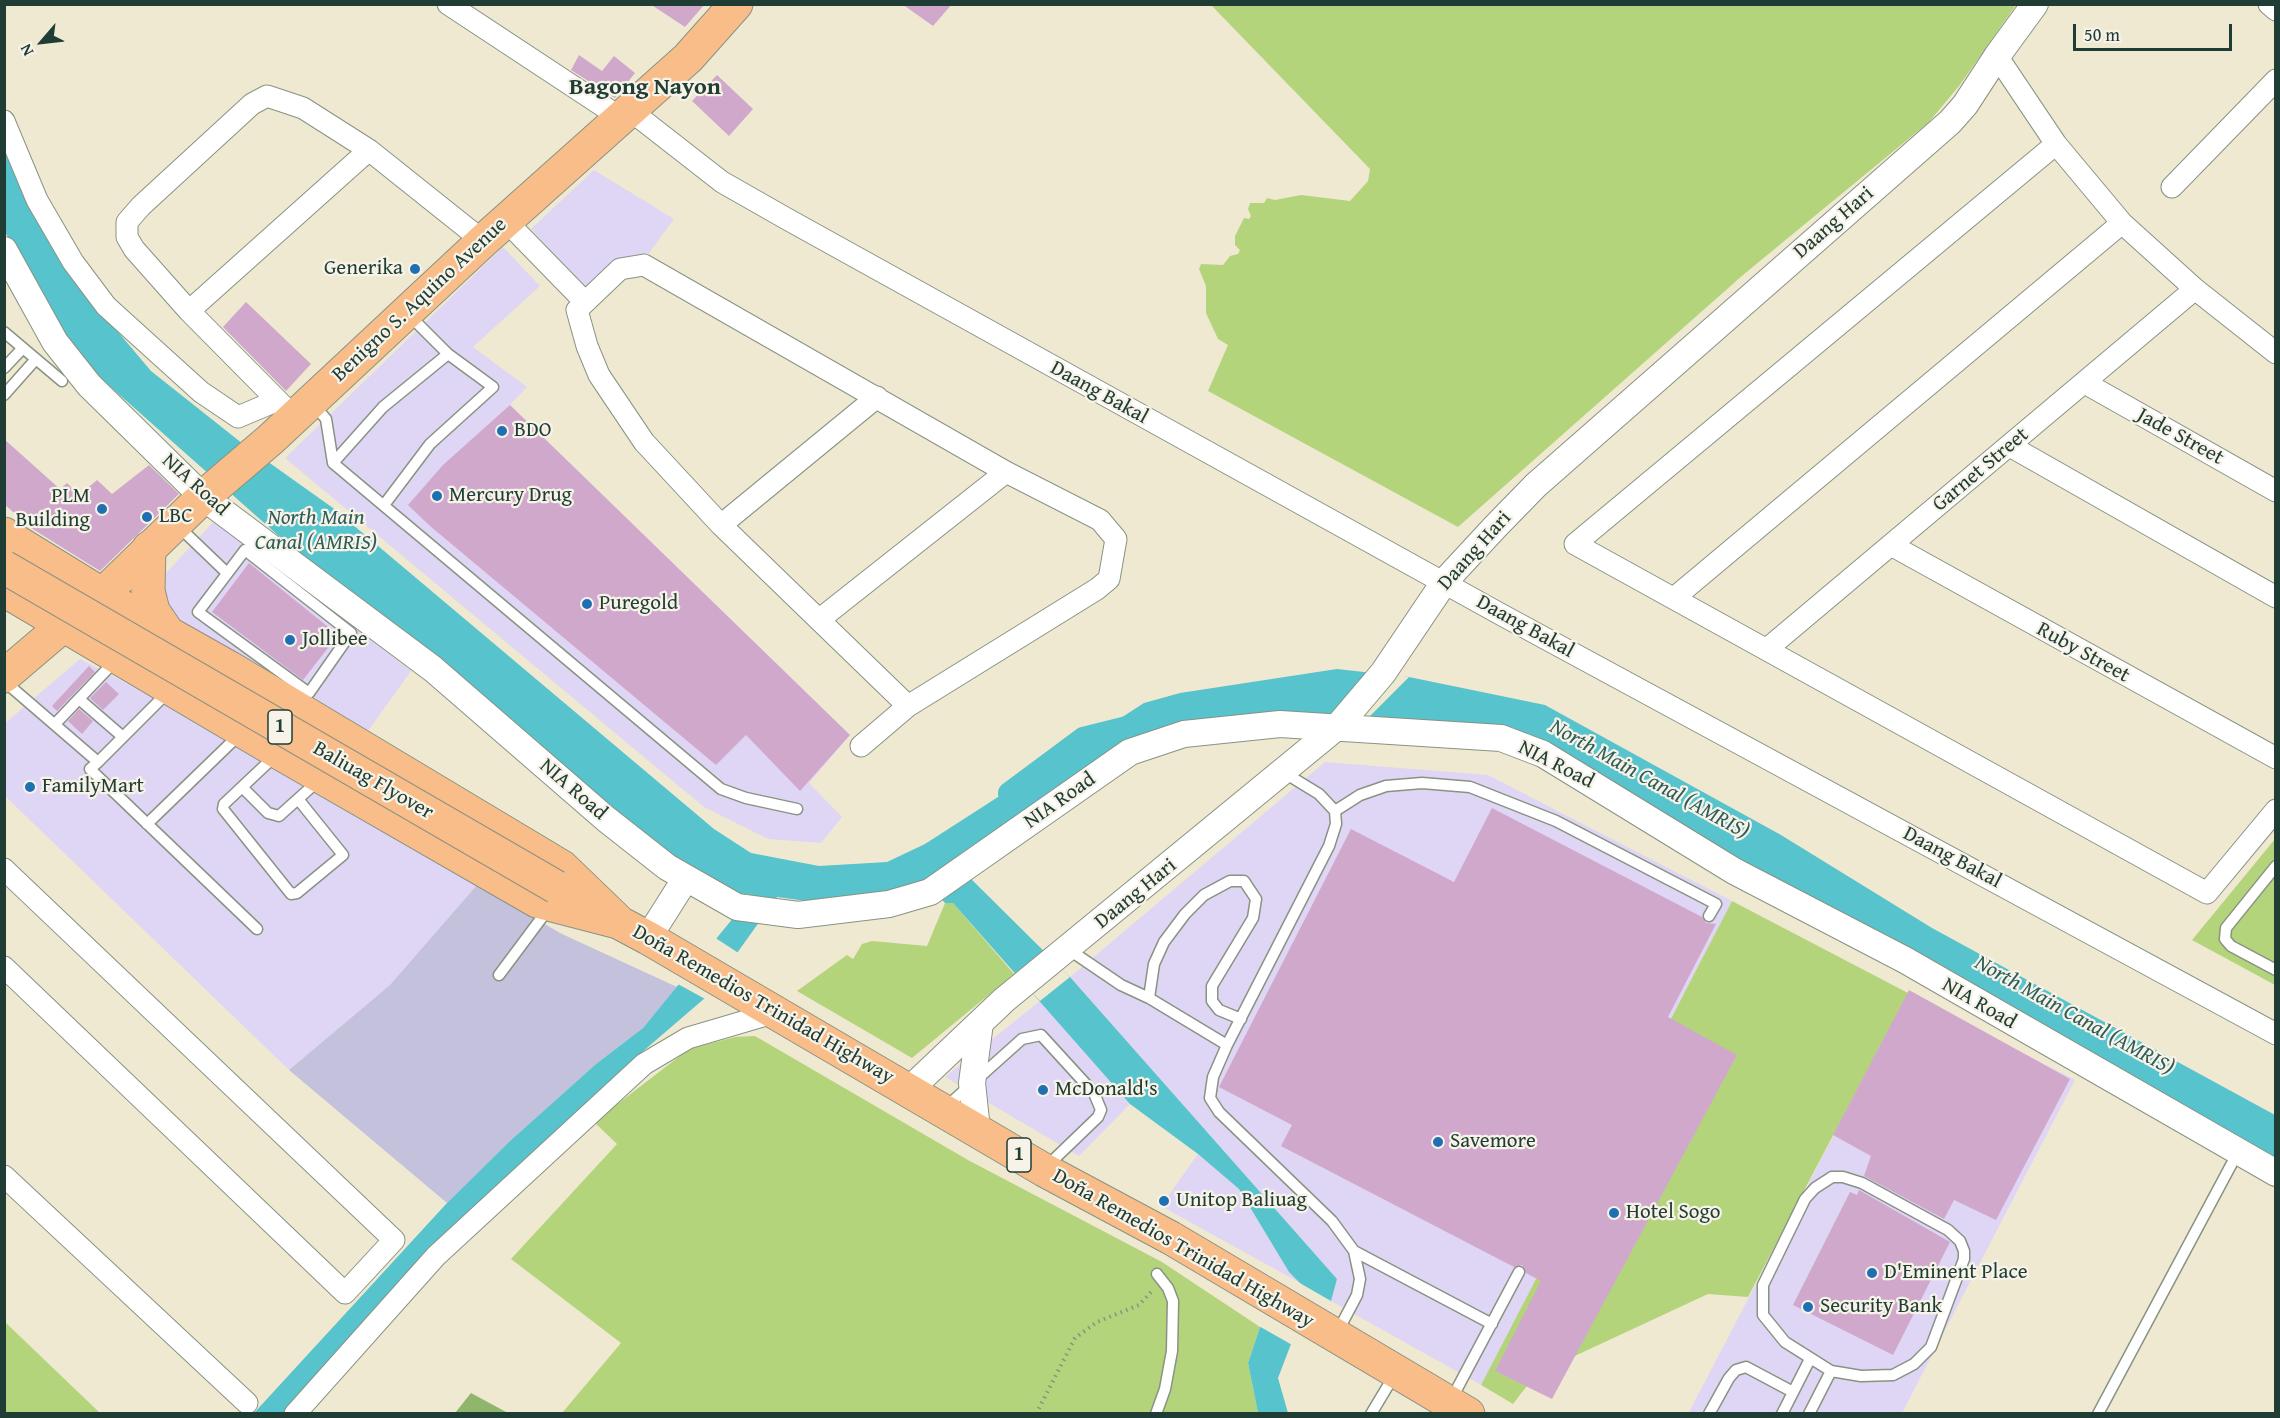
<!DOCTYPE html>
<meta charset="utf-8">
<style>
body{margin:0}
#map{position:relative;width:2280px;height:1418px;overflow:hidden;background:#f0e9d2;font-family:"Gentium Book Plus",serif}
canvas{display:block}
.frame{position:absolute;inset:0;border:6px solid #1f3d34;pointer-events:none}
.north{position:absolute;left:12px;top:12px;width:60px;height:60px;-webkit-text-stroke:4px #f7f3e8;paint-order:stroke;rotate:242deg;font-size:16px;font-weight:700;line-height:24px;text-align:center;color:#1f3d34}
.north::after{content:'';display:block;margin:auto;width:21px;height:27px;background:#1f3d34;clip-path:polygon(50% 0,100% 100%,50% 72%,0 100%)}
.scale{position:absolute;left:2073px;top:24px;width:159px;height:27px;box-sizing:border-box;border:3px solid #1f3d34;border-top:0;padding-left:8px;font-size:18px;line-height:21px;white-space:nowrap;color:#1f3d34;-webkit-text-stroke:4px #f7f3e8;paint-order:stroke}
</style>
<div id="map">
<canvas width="2280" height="1418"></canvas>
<div class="frame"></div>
<div class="north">N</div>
<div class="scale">50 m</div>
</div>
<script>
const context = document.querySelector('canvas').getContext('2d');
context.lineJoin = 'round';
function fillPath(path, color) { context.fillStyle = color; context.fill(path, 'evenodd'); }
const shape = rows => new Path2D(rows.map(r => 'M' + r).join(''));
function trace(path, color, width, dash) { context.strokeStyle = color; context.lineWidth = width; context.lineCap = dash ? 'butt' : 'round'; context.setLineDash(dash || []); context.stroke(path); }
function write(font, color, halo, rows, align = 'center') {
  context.font = font + ' "Gentium Book Plus",serif'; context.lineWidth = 4.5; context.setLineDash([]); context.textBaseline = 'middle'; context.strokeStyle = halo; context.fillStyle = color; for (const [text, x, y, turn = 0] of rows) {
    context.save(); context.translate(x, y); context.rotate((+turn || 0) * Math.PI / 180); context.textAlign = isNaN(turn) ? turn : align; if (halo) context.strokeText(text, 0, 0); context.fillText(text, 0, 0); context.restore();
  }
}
fillPath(shape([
 [594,170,674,219,644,260,597,302,531,229],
 [503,247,540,286,473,347,527,387,510,405,850,735,809,783,842,817,821,843,768,839,704,807,285,458],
 [217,518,411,671,368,731,155,609,159,586,166,573],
 [80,659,221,733,477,885,390,985,289,1070,5,796,4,724],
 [1325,762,1488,775,1732,901,1481,1385,1331,1301,1337,1279,1070,977],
 [1908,993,2075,1080,1902,1413,1688,1414],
 [1040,1001,1130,1104,1079,1156,945,1077],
 [1198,1154,1239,1189,1289,1272,1302,1284,1161,1206]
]), '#dfd5f5');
fillPath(shape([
 [477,885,562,934,677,987,643,1028,596,1064,510,1141,447,1203,289,1070,390,985]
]), '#c3c1db');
fillPath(shape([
 [1211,5,2016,5,1959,86,1929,122,1743,275,1458,527,1208,391,1228,345,1218,339,1206,313,1206,286,1199,269,1201,264,1223,265,1230,256,1238,254,1240,250,1235,245,1235,236,1244,218,1249,219,1251,216,1248,209,1250,203,1264,203,1267,198,1275,200,1301,195,1350,201,1368,181,1370,169],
 [2275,839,2275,985,2192,940],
 [1732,901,1908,993,1748,1297,1708,1294,1536,1374,1513,1404,1481,1385],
 [945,903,953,903,1014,974,912,1058,797,991,847,955,853,959,862,944,872,941,927,946],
 [755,1036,968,1160,1162,1262,1260,1327,1248,1363,1258,1413,562,1413,621,1343,511,1259,617,1144,594,1122,689,1049,735,1037],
 [4,1322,5,1322,100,1413,5,1413]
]), '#b4d47c');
fillPath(shape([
 [471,1393,508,1413,455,1413]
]), '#8fb66c');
fillPath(shape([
 [4,143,26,202,75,281,151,371,243,444,333,508,714,829,751,853,819,866,887,862,925,844,1144,703,1180,693,1337,669,1409,677,1545,705,1781,835,1932,928,2275,1115,2275,1161,1557,757,1286,715,1229,716,1183,724,957,865,1070,977,1337,1279,1331,1301,1291,1344,1278,1378,1288,1413,1258,1413,1248,1363,1260,1327,1301,1284,1289,1272,1239,1189,1198,1154,1130,1104,953,903,945,903,925,881,890,898,821,903,777,897,705,998,641,1053,421,1260,286,1413,254,1413,447,1203,510,1141,596,1064,643,1028,752,895,736,893,671,861,297,552,79,359,5,232]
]), '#56c3cd');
fillPath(shape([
 [1375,671,1409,677,1368,718,1330,716],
 [714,937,740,954,707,1000,676,983],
 [1044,950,1070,977,1040,1001,1014,974],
 [1291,1278,1331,1301,1325,1312,1294,1346,1257,1325,1297,1284]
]), '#f0e9d2');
trace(shape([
 [1009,793,1083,738,1127,727]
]), '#56c3cd', 22);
fillPath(shape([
 [650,4,705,4,685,27],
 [902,4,952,4,933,26],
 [579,55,602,71,614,56,635,73,615,98,571,70],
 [717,75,753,109,729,136,692,101],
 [246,302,311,364,286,391,223,327],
 [510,405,850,735,800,791,746,735,716,765,430,526,408,505,443,465],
 [4,439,60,489,67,483,79,495,97,480,112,494,149,465,179,494,100,571,31,528,4,504],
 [249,563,338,635,303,680,212,612],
 [89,666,95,672,57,711,52,706],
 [106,682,119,694,103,710,90,698],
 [79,709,93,721,82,734,68,721],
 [1492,808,1702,917,1706,923,1716,924,1668,1017,1737,1055,1552,1399,1495,1371,1541,1281,1526,1273,1522,1265,1514,1267,1281,1146,1292,1125,1219,1087,1351,829,1454,882],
 [1909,990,2070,1079,1996,1220,1954,1200,1944,1219,1864,1176,1871,1156,1833,1135],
 [1859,1190,1950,1242,1893,1355,1793,1305,1850,1192,1857,1195]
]), '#d0a8cc');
const service = shape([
 [4,332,62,381],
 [4,368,23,348],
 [4,395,36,359],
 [312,403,326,419,333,463,721,789,746,798,797,809],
 [333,463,383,407,448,354],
 [384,505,430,444,493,387,448,354,409,315],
 [178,526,227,573],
 [245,550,351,633,309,693,198,612,245,550],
 [4,681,98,762,169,691],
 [79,699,123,737],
 [55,724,115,661],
 [276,755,224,804,223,809,291,894,297,893,343,855,298,799],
 [98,762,90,769,257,929],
 [1283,772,1319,794,1335,811,1336,824,1329,846,1227,1045,1213,1077,1210,1098,1219,1112,1332,1221,1354,1251,1360,1279,1357,1295,1337,1333],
 [242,787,268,813,279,816,318,781],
 [1335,811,1360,795,1386,786,1422,783,1470,787,1556,821,1716,904,1709,916],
 [147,824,239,735],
 [2276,866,2226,928,2225,939,2231,946,2276,970],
 [1068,949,1121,985,1149,998,1227,1045],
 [499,975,549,908],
 [1149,998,1154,964,1164,942,1185,914,1204,895,1230,881,1244,881,1256,899,1253,918,1212,986,1212,1001,1219,1010,1241,1019],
 [946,1107,1022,1039,1041,1035,1094,1093,1101,1110,1098,1117,1046,1167],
 [1832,1177,1843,1177,1862,1183,1948,1230,1960,1241,1964,1251,1964,1259,1931,1347,1914,1364,1893,1375,1861,1376,1831,1371,1785,1342,1763,1315,1763,1285,1805,1199,1815,1188,1832,1177],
 [1354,1251,1492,1324],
 [1451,1400,1519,1272],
 [1156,1414,1165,1389,1172,1351,1173,1301,1168,1288,1157,1274],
 [1371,1414,1395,1374],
 [1709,1414,1729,1378,1736,1370,1746,1367,1793,1392],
 [1782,1414,1810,1359],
 [1809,1414,1831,1371],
 [2098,1414,2238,1152]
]);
const minor = shape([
 [448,4,621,118],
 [2269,4,2276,10],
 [1997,56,2056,144],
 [631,111,722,182,787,219,1502,615,2276,1034],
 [4,121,37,200,73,262,106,306,201,392,238,417,276,401],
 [369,150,189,311,134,249,127,237,127,222,141,206,252,104,267,96,303,108,369,150,483,241],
 [2172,187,2276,80],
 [506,221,585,302],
 [189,311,286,409],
 [2276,353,2195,289,2122,223,2056,144,1575,544,2207,893,2276,810],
 [2085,383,2276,491],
 [2010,446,2276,597],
 [721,525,877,397],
 [1891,545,2276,758],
 [1674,598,2122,223],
 [820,619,1006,472],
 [1767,649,2195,289],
 [861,746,908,706,1097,589,1109,579,1116,539,1100,520,1006,472,644,265,620,269,577,310,587,346,599,375,644,442,721,525,908,706],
 [4,869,394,1240,345,1293,4,967],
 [4,1176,247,1403],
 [295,1414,436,1256,644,1064,688,1038,773,1013]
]);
const tertiary = shape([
 [4,250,55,342,89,385,203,497,433,669,606,819,667,867,737,907,798,915,889,904,930,892,1130,752,1184,734,1280,724,1501,738,1543,754,1734,871,1905,960,2276,1173],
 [648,938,686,878],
 [909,1090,1004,1000,1338,726,1383,673,1445,581,1496,526,1536,485,1950,122,1965,105,1997,56,2035,4],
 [977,1130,972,1083,980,1023]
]);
const primary = shape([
 [102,595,203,497,271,439,483,241,688,58,736,4],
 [4,676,65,624]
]);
const trunk = shape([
 [4,534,129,611,230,668,562,867,617,920],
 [149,548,148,591,153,611,168,633],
 [4,590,278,752,537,901,618,922,648,938,1044,1170,1171,1238,1468,1414]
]);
trace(service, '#889383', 13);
trace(minor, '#889383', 23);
trace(tertiary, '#889383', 28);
trace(primary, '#889383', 35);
trace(trunk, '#889383', 35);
trace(shape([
 [1036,1414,1075,1338,1097,1322,1139,1305,1151,1292]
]), '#889383', 4, [1.5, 4.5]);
trace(service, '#fff', 10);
trace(minor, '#fff', 21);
trace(tertiary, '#fff', 26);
trace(primary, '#f9bd89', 33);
trace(trunk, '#f9bd89', 33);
const trunkBridge = shape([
 [4,567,556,887]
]);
trace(trunkBridge, '#889383', 35, []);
trace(trunkBridge, '#f9bd89', 33);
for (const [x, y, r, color] of [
 [415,269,6,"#1f6fb2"],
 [502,431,6,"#1f6fb2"],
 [437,496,6,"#1f6fb2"],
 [102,509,6,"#1f6fb2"],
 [147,517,6,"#1f6fb2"],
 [587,604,6,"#1f6fb2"],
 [290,640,6,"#1f6fb2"],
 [30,787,6,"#1f6fb2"],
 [1043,1090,6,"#1f6fb2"],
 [1438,1142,6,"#1f6fb2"],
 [1164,1201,6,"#1f6fb2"],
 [1614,1213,6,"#1f6fb2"],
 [1872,1273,6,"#1f6fb2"],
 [1808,1307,6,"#1f6fb2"]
]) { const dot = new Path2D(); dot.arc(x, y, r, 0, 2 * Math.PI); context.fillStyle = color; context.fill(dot); trace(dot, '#f7f3e8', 2); }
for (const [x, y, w] of [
 [280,727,24],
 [1019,1155,24]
]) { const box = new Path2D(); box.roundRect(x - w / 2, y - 17, w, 34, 4.5); context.fillStyle = '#f7f3e8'; context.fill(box); trace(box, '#1f3d34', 1.5); }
write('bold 20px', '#1f3d34', null, [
 ["1",280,727],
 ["1",1019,1155]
]);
write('21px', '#1f3d34', '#f7f3e8', [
 ["Daang Hari",1834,223,-41],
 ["Benigno S. Aquino Avenue",420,300,-43],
 ["Daang Bakal",1099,393,29],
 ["Jade Street",2180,437,29],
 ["Garnet Street",1981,470,-40],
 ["NIA Road",195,485,42],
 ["Daang Hari",1475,551,-48],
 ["Daang Bakal",1525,627,29],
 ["Ruby Street",2083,653,29],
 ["NIA Road",1556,765,27],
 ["Baliuag Flyover",373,781,30],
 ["NIA Road",573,790,41],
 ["NIA Road",1060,801,-35],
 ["Daang Bakal",1952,858,28],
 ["Daang Hari",1136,894,-39],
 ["NIA Road",1979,1004,30],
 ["Doña Remedios Trinidad Highway",763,1005,30],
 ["Doña Remedios Trinidad Highway",1183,1249,30]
]);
write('21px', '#1f3d34', '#f7f3e8', [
 ["Generika",403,269,"right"],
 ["BDO",514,431],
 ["Mercury Drug",449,496],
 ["PLM",90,497,"right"],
 ["Building",90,521,"right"],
 ["LBC",159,517],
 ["Puregold",599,604],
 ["Jollibee",302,640],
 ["FamilyMart",42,787],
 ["McDonald's",1055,1090],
 ["Savemore",1450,1142],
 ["Unitop Baliuag",1176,1201],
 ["Hotel Sogo",1626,1213],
 ["D'Eminent Place",1884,1273],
 ["Security Bank",1820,1307]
], 'left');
write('italic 22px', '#2d5e5a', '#f7f3e8', [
 ["North Main",316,518],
 ["Canal (AMRIS)",316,543],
 ["North Main Canal (AMRIS)",1649,780,29],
 ["North Main Canal (AMRIS)",2074,1016,29]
]);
write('bold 24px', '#1f3d34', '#f7f3e8', [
 ["Bagong Nayon",645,88]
]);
</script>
